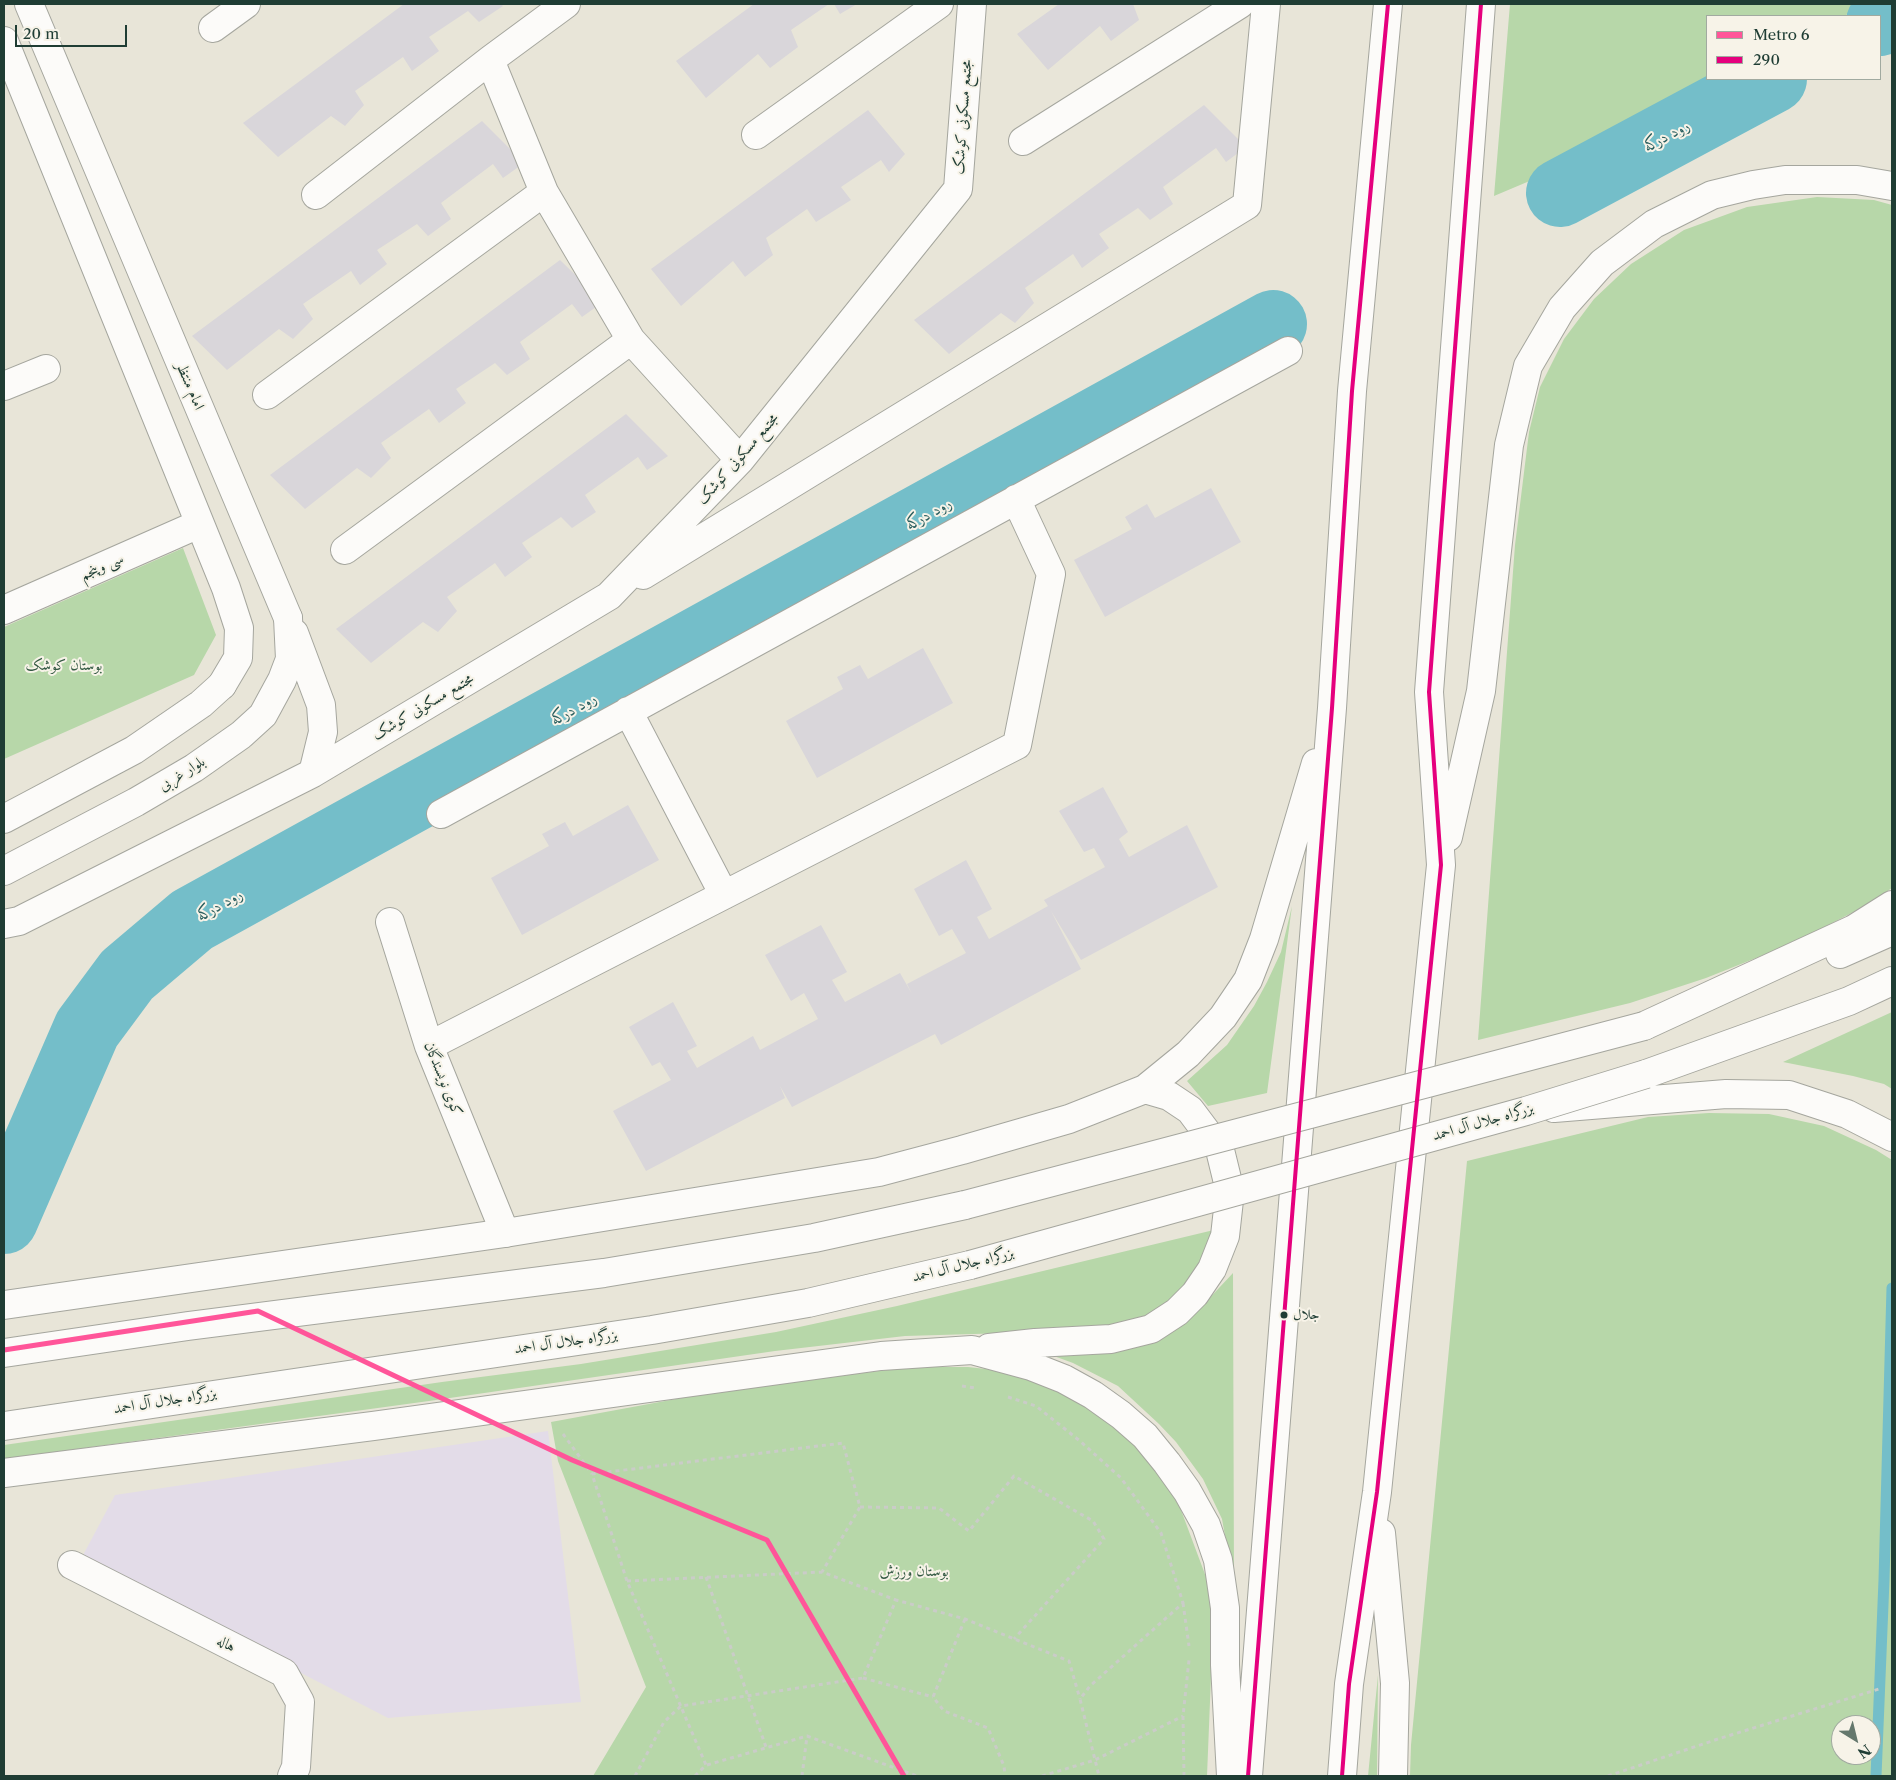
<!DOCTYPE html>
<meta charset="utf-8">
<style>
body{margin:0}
#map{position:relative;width:1896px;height:1780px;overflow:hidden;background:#e8e5d8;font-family:"Libre Caslon Text",serif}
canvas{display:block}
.frame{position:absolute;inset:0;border:5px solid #1f3d34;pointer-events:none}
.legend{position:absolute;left:1706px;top:15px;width:175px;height:65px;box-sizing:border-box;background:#f7f3e8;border:1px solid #a1aaa0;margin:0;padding:6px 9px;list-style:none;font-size:15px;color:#1f3d34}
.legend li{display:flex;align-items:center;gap:10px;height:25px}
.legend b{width:25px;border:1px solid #a1aaa0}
.north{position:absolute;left:1831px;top:1715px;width:50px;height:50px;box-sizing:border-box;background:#f7f3e8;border:1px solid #a1aaa0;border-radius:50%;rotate:144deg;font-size:14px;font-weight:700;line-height:20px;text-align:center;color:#1f3d34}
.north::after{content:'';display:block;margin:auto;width:18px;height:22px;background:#65786d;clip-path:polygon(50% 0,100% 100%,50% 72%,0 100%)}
.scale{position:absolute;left:15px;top:25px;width:112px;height:22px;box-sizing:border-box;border:2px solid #1f3d34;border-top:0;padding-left:6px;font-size:15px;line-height:18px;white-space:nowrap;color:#1f3d34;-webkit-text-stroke:4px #f7f3e8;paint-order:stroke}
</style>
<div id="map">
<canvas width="1896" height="1780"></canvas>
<div class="frame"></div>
<ul class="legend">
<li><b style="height:6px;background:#f59"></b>Metro 6</li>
<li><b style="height:6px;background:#e5007d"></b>290</li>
</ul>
<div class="north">N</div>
<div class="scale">20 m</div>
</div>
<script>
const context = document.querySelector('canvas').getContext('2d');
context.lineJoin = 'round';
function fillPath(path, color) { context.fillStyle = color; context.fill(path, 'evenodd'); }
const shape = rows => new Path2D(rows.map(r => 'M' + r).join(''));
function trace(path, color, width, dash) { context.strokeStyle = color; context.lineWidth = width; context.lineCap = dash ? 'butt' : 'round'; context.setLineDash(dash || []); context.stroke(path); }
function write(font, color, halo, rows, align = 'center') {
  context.font = font + ' "Libre Caslon Text",Amiri,serif'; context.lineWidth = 4; context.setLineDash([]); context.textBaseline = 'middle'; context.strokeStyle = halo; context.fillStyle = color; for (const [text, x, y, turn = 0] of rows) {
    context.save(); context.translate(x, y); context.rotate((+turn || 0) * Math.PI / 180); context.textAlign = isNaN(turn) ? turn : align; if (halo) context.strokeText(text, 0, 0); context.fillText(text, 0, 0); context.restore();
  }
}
fillPath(shape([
 [548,1431,581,1702,388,1718,81,1559,115,1495]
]), '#e3dce8');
fillPath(shape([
 [1510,4,1868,4,1844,16,1707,16,1707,79,1727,79,1558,169,1494,196],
 [1817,197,1874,200,1892,205,1892,888,1863,907,1811,934,1766,954,1706,978,1630,1003,1478,1040,1515,545,1529,432,1540,387,1564,339,1594,299,1631,264,1684,230,1747,207],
 [183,548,216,635,194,675,4,759,4,627],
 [1292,906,1267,1093,1208,1106,1187,1081,1227,1045,1254,1006,1267,982,1281,952],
 [1892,1012,1892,1089,1884,1084,1853,1076,1783,1062],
 [1709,1113,1769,1114,1824,1126,1876,1150,1892,1160,1892,1776,1410,1776,1411,1745,1467,1161,1648,1117],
 [1841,1725,1871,1725,1871,1755,1841,1755],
 [1218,1229,1203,1268,1161,1313,1123,1326,1008,1333,905,1336,775,1351,429,1401,4,1459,4,1445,442,1382,581,1364,776,1332,897,1306],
 [1233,1273,1234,1586,1222,1519,1203,1479,1176,1442,1159,1424,1118,1386,1073,1363,1040,1351,1075,1355,1118,1350,1177,1328,1189,1320],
 [910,1367,968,1367,1013,1372,1050,1385,1090,1407,1119,1428,1172,1486,1209,1585,1213,1627,1207,1776,593,1776,646,1687,558,1461,551,1422,714,1392],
 [1378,1675,1377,1776,1368,1776]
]), '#b7d7a9');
trace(shape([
 [1876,1776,1884,1580,1892,1288]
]), '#74bec9', 11);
trace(shape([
 [1880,22,1892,15],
 [1560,193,1773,79],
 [4,1220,87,1029,127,975,192,920,1273,324]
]), '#74bec9', 68);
fillPath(shape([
 [404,4,501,4,503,6,479,22,468,11,429,37,439,51,412,71,403,57,355,91,364,105,345,126,331,116,278,157,243,123],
 [754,4,829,4,791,30,798,47,770,68,758,54,706,98,676,61],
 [834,4,857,4,840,14],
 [1059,4,1133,4,1139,20,1111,41,1100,26,1048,70,1017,34],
 [1204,105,1246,147,1226,162,1216,148,1163,187,1173,204,1150,220,1138,208,1099,234,1109,248,1082,268,1073,254,1025,288,1034,303,1015,323,1001,313,949,354,914,320],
 [868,110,905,154,889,172,881,160,841,187,851,200,816,222,807,209,766,238,773,255,745,277,733,261,681,306,651,269],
 [482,121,524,163,503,178,493,164,441,203,451,219,428,236,417,224,377,250,387,264,360,285,351,271,303,304,313,319,293,339,279,329,227,370,192,336],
 [560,260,603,302,582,317,572,304,520,342,530,359,507,375,495,363,456,389,466,403,439,423,429,409,381,443,391,458,371,478,357,468,305,509,270,475],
 [626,414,668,456,647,470,638,457,585,495,596,512,572,528,561,517,522,543,532,557,505,577,495,563,447,597,457,611,438,632,423,622,371,663,336,629],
 [1211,488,1241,542,1105,617,1074,560,1132,529,1125,517,1147,504,1155,518],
 [923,648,953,703,817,778,786,721,843,689,837,677,860,665,868,679],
 [1103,787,1128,832,1119,839,1129,857,1187,825,1218,887,1081,960,1051,911,1081,969,941,1045,935,1034,792,1107,780,1086,785,1098,646,1171,613,1111,671,1080,660,1062,652,1066,629,1027,673,1002,697,1046,687,1051,697,1068,753,1036,760,1050,818,1019,804,993,791,1001,765,955,821,925,847,972,832,980,845,1002,900,973,912,994,907,984,966,953,952,929,939,936,914,889,966,860,992,909,977,917,989,939,1048,906,1044,900,1105,867,1094,848,1084,852,1059,811],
 [628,805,659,860,522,935,491,878,549,846,542,834,565,822,573,836]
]), '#d9d6da');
const minor = shape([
 [566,4,490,60,544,192,631,340,740,460],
 [213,28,246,4],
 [756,135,939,4],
 [1023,141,1240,4],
 [316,195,490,60],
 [4,386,46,369],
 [267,395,544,192],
 [345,550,631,340],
 [643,575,1247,205,1266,4],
 [4,610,199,524],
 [294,633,321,705,323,732,313,773],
 [628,711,724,895],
 [441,814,1288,351],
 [4,819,134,750,201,704,222,685],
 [4,871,136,802,194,768,241,735,263,715,282,680,290,659,288,618],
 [390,922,429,1046,505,1233],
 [4,924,19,921,313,773,609,596,740,460,958,189,972,4],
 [429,1046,1017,745,1051,574,1016,499],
 [72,1565,284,1673,300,1702,296,1767,292,1776]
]);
const major = shape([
 [29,4,288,618],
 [4,41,226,588,239,628,238,658,222,685]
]);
const highway = shape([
 [1448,837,1481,691,1509,445,1528,366,1562,308,1602,263,1654,224,1712,195,1753,185,1785,180,1857,180,1892,186],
 [1840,954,1892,931],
 [1644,1026,1854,929,1892,905],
 [1646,1074,1849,1001,1892,981],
 [1554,1108,1726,1094,1789,1095,1847,1114,1892,1137],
 [4,1305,505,1233,879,1172,962,1150,1069,1119,1145,1089,1188,1054,1223,1017,1248,980,1264,939,1316,763],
 [989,1348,1035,1343,1111,1339,1151,1329,1177,1312,1195,1294,1212,1269,1225,1236,1230,1191,1220,1150,1190,1110,1169,1096,1145,1089],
 [4,1353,188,1326,604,1273,814,1238,965,1205],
 [4,1426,652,1330,808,1303,970,1265],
 [4,1473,373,1426,881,1356,972,1350,1031,1366,1064,1379,1093,1395,1121,1415,1145,1436,1167,1463,1187,1491,1206,1525,1218,1560,1225,1608,1225,1665,1231,1776],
 [1381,1533,1395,1683,1393,1776],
 [1248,1776,1332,708,1352,391,1388,4],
 [1342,1776,1349,1684,1377,1492,1441,865,1429,692,1481,4]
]);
trace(minor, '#a5a69e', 30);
trace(major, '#a5a69e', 30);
trace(highway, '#a5a69e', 30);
trace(shape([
 [962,1386,975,1388],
 [1008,1397,1036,1406,1080,1441,1121,1478,1161,1533,1183,1603,1090,1686,1080,1699,1099,1776],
 [563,1434,592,1474],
 [860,1507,939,1508,969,1531,1014,1476,1093,1521,1104,1539,1014,1639],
 [706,1577,766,1747],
 [627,1581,822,1572,896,1600],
 [1183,1603,1189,1646],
 [965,1619,933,1697,944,1711,988,1728,1004,1766,1005,1776],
 [863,1678,933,1697],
 [707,1765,807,1736,917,1776],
 [635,1776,664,1722,681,1706,863,1678,896,1600,965,1619,1069,1661,1080,1699],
 [695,1776,706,1765,627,1581,592,1474,843,1443,860,1507,822,1572],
 [802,1776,807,1736],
 [1042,1776,1095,1760,1183,1716],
 [1184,1776,1183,1716,1189,1660],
 [1608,1776,1718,1739,1879,1689]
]), '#caccc8', 3, [4, 4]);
trace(minor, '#fcfbf9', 28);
trace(major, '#fcfbf9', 28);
trace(highway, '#fcfbf9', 28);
const highwayBridge = shape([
 [965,1205,1644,1026],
 [970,1265,1526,1111,1646,1074]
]);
trace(highwayBridge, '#a5a69e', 30, []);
trace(highwayBridge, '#fcfbf9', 28);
trace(shape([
 [1248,1776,1332,708,1352,391,1388,4],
 [1342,1776,1349,1684,1377,1492,1441,865,1429,692,1481,4]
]), '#e5007d', 4);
trace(shape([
 [4,1350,258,1311,572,1460,767,1540,904,1776]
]), '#f59', 5);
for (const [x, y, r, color] of [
 [1284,1315,4.5,"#1f3d34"]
]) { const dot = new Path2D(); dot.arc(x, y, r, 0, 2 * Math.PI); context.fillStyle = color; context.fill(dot); trace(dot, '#f7f3e8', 2); }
write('14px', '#1f3d34', '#f7f3e8', [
 ["جلال",1293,1315]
], 'left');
write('15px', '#1f3d34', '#f7f3e8', [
 ["مجتمع مسکونی کوشک",963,117,-86],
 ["امام منتظر",190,386,67],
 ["مجتمع مسکونی کوشک",738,459,-49],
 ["سی وپنجم",102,567,-24],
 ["مجتمع مسکونی کوشک",423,707,-31],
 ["بلوار غربی",182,774,-32],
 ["کوی نویسندگان",443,1079,68],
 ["بزرگراه جلال آل احمد",1483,1122,-16],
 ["بزرگراه جلال آل احمد",963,1265,-14],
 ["بزرگراه جلال آل احمد",566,1342,-8],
 ["بزرگراه جلال آل احمد",165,1401,-9],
 ["هاله",226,1644,27]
]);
write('15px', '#355a44', '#f7f3e8', [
 ["بوستان کوشک",64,666],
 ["بوستان ورزش",914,1572]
]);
write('italic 16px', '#2a5f5f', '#f7f3e8', [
 ["رود درکه",1667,136,-28],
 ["رود درکه",929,514,-29],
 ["رود درکه",574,709,-29],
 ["رود درکه",220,905,-29]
]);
</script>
